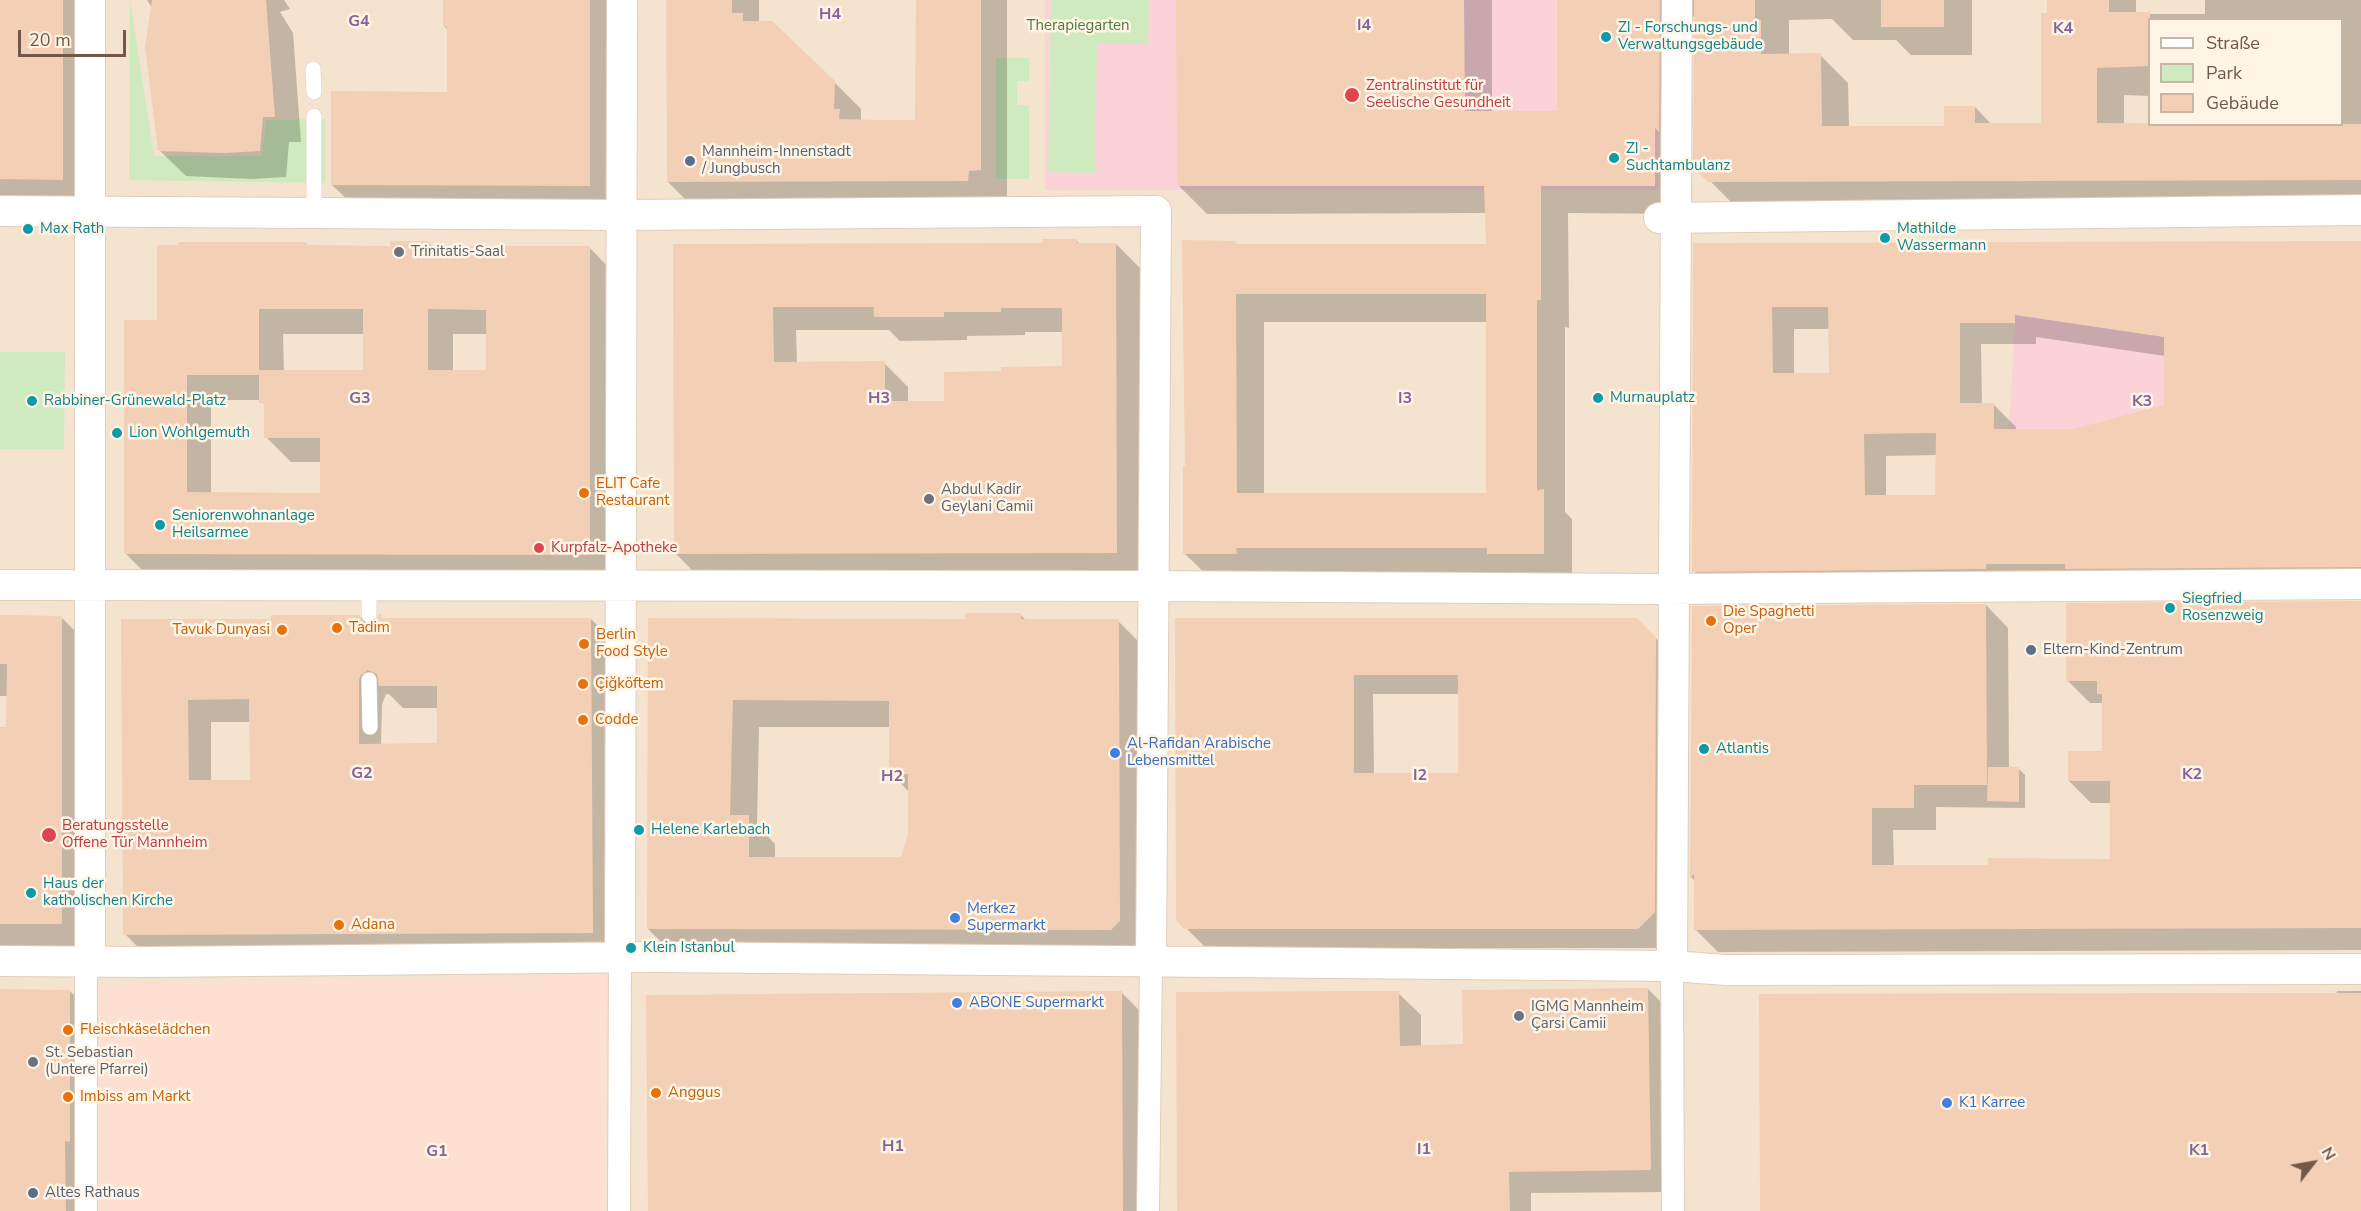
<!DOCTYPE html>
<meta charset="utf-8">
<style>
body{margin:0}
#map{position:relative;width:2361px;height:1211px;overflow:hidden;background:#fdf2df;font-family:"Nunito Sans",sans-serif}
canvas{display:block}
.legend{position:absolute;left:2148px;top:18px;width:195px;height:108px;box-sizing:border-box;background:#fff5e6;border:2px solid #c7b6a6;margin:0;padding:8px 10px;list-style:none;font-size:18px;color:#735747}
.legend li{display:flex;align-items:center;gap:12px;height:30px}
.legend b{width:30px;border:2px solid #c7b6a6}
.north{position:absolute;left:2283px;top:1133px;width:60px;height:60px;-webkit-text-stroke:4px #fff5e6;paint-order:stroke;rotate:59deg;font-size:16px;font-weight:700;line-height:24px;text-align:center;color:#735747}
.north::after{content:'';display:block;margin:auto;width:21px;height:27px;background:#735747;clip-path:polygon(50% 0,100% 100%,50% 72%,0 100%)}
.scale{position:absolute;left:18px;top:30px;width:108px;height:27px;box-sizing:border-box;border:3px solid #735747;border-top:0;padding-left:8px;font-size:18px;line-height:21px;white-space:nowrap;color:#735747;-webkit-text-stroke:4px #fff5e6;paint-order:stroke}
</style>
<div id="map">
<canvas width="2361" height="1211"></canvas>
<ul class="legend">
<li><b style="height:8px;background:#fff"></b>Straße</li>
<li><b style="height:16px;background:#cfeabe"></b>Park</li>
<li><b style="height:16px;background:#f3cfb6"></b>Gebäude</li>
</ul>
<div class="north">N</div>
<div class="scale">20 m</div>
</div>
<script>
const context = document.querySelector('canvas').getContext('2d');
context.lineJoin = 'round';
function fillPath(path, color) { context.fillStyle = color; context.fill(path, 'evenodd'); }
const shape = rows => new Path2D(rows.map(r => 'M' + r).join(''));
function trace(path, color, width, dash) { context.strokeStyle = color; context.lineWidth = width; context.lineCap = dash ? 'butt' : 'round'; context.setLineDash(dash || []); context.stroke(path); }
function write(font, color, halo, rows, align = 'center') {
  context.font = font + ' "Nunito Sans",sans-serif'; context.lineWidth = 5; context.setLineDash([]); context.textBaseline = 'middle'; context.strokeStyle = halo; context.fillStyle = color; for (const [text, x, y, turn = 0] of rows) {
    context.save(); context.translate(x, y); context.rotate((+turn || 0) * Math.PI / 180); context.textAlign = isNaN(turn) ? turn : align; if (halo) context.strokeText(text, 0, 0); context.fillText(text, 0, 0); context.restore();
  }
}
fillPath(shape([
 [0,0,2361,0,2361,1211,0,1211],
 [2150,20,2342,20,2342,124,2150,124]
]), '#f4e3ce');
fillPath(shape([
 [607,975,604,1211,93,1211,96,985]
]), '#fee0d2');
fillPath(shape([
 [1045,0,1658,0,1659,190,1045,190],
 [2014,242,2209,242,2212,563,2009,429,2015,323]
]), '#fbd2d7');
fillPath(shape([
 [130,0,154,156,262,156,266,120,325,119,325,183,129,180],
 [1051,0,1149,0,1148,44,1097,43,1095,173,1048,172],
 [996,58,1029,58,1029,81,1017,81,1017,105,1029,105,1029,179,996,179],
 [0,352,65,352,64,449,0,449]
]), '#cfeabe');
fillPath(shape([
 [0,0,89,0,89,206,0,206],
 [147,0,284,0,290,9,280,12,293,33,301,142,289,142,286,177,252,179,186,176,159,150,152,8],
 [444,0,608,0,608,204,351,203,332,185,448,93,448,30,444,26],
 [668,0,759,0,759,23,834,82,861,109,861,121,917,121,917,0,1007,0,1007,197,695,209,668,182],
 [1178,0,1492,0,1492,113,1559,113,1558,0,1972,0,1972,55,1911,55,1896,40,1853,40,1832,19,1789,20,1789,55,1820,55,1848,83,1849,128,1945,128,1975,107,1991,124,2043,124,2048,0,2136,0,2136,14,2205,14,2205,0,2361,0,2361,208,1738,209,1695,166,1696,14,1690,20,1683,214,1568,213,1569,328,1565,327,1565,512,1572,519,1572,582,1213,581,1184,553,1186,468,1235,242,1238,245,1488,246,1486,213,1207,214,1178,185],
 [2150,20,2342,20,2342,124,2124,124,2124,95,2150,96],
 [1264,322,1488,322,1488,495,1264,495],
 [1076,240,1081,245,1116,244,1140,268,1140,577,699,577,675,553,674,245,1043,244],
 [796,330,889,330,900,341,967,340,967,336,1025,335,1025,332,1064,332,1064,368,1003,373,945,403,908,403,908,387,884,363,797,363],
 [428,242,433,247,590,248,614,273,614,579,150,578,125,553,158,321,306,243,309,247,392,247],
 [283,334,364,334,364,372,284,372],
 [453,334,488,334,488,371,453,371],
 [211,400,261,400,266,407,266,437,291,462,322,462,322,494,211,494],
 [2361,243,2361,589,1716,593,1694,571,1694,244],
 [1794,329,1830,329,1831,375,1794,375],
 [2036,337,2165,356,2165,406,2075,431,2016,431,2016,427,1993,404,1982,404,1981,344,2036,344],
 [1937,455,1936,496,1886,496,1886,456],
 [2361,603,2361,950,1718,952,1695,929,1695,881,1691,877,1694,608,1986,605,2008,628,2009,769,2019,769,2025,775,2025,808,1936,807,1936,830,1893,830,1894,867,1989,867,2112,860,2111,803,2091,803,2069,781,2104,752,2103,703,2090,703,2068,681],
 [1021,615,1026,620,1118,621,1145,648,1146,949,675,956,648,929,649,619,967,620],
 [759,727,891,727,891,773,909,792,909,834,902,858,775,858,775,844,757,825],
 [359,616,370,626,378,621,380,616,384,620,591,619,614,642,616,955,148,957,125,934,123,621,272,620],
 [386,694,389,694,403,708,438,708,438,745,381,745,382,704],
 [211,722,251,722,251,782,211,782],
 [0,617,61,617,86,642,86,948,0,948,0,728,7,728,8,696,0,696],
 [1177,619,1637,619,1676,659,1658,948,1206,948,1177,919],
 [1373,694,1459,694,1459,774,1374,774],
 [1648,989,1670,1011,1672,1192,1531,1193,1531,1211,1179,1211,1398,993,1421,1015,1421,1047,1465,1046],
 [0,991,70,991,93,1015,88,1211,0,1211],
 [2337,991,2361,991,2361,1211,1761,1211,2336,994],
 [1121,992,1150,1021,1151,1211,650,1211]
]), '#0003');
fillPath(shape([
 [0,0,63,0,63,180,0,179],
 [152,0,266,0,275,117,263,117,260,151,225,153,158,151,145,47],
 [443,0,590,0,590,186,331,185,331,91,447,92,447,27,443,26],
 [666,0,732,0,732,13,743,13,743,21,772,21,835,81,834,109,840,109,839,119,881,120,915,120,916,0,981,0,981,170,969,171,968,181,667,182],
 [1176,0,1464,0,1465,111,1557,111,1557,0,1660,0,1659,132,1655,128,1655,186,1541,186,1541,300,1537,300,1537,490,1544,489,1544,554,1487,554,1487,548,1236,548,1237,554,1183,554,1183,466,1185,466,1182,240,1236,241,1236,244,1486,244,1484,186,1177,186],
 [1236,294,1486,294,1486,493,1237,493],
 [1694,0,1755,0,1755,20,1761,20,1761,54,1821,53,1822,126,1944,126,1944,106,1975,106,1975,123,2041,123,2041,13,2047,13,2047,0,2109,0,2109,12,2150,12,2150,66,2097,68,2097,123,2361,124,2361,180,1708,182,1693,167],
 [1881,0,1944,0,1944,27,1881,27],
 [1042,239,1077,239,1077,243,1116,243,1117,553,674,554,673,244,1042,243],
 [773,307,874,307,874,317,944,317,944,312,1001,312,1001,308,1062,308,1062,366,1001,367,1001,371,944,372,944,401,885,401,885,361,774,362],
 [390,241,428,241,429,246,590,246,590,555,124,554,124,320,157,320,157,245,178,245,178,242,306,242,307,245,390,246],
 [259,309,363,309,363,370,259,370],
 [428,309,486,310,486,370,428,370],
 [187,375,259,375,259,403,264,403,264,438,320,438,320,493,187,492],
 [2361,241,2361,567,2065,569,2065,564,1986,564,1986,569,1692,572,1693,243],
 [1772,307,1828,307,1829,373,1773,373],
 [2015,315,2164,337,2164,405,2074,429,1994,429,1994,403,1960,403,1960,323,2015,323],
 [1936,433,1935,495,1865,495,1864,434],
 [2361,601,2361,928,1694,930,1694,874,1690,878,1692,606,1986,604,1987,785,1914,785,1914,808,1872,808,1872,865,1988,865,1988,858,2110,859,2110,781,2068,781,2068,751,2102,751,2102,694,2097,694,2097,681,2066,681,2066,603],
 [965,613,1021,613,1021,619,1119,619,1120,921,1111,930,647,929,648,618,965,619],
 [733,700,889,701,889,774,908,774,908,834,901,857,749,857,749,815,730,815],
 [379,614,381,614,381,618,591,618,593,933,123,935,121,619,271,619,271,615,359,615,364,623,370,625,377,620],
 [368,670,377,674,379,686,437,686,437,743,359,744,359,680,361,675],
 [249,699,250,780,189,780,188,700],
 [0,615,62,616,62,924,0,924,0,727,6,727,7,664,0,664],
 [1175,618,1637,618,1656,638,1655,912,1638,929,1184,929,1176,920],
 [1354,675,1458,675,1458,773,1354,773],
 [1988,767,2019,767,2019,802,1987,801],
 [1648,988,1651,1170,1509,1172,1510,1211,1177,1211,1176,992,1399,991,1400,1046,1463,1044,1462,990],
 [0,989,70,990,70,1142,65,1141,66,1211,0,1211],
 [1122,991,1123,1211,648,1211,646,995],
 [2226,993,2361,993,2361,1211,1760,1211,1759,994]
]), '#f3cfb6');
const service = shape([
 [313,69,314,92],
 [314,116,314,213],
 [369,586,369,615],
 [369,680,370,727]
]);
const pedestrian = shape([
 [1672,966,1673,1211],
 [86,1211,86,978,90,961],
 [619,1211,620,957],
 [1148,1211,1151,961]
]);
const minor = shape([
 [90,0,90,961],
 [0,211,623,215,1156,211,1151,961],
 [1659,218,2361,210],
 [0,585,1154,586,1660,589,2361,584],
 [620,957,622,0],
 [0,961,150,962,657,957,1672,966,1726,970,2361,969],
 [1672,966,1677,0]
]);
trace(service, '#e1cdbb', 16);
trace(pedestrian, '#e1cdbb', 24);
trace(minor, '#e1cdbb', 32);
trace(service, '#fff', 15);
trace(pedestrian, '#fff', 22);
trace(minor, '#fff', 30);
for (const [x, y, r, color] of [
 [1606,37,6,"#0f9aa8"],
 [1352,95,8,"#e0444e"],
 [1614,158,6,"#0f9aa8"],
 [690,161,6,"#5c6f8a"],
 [28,229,6,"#0f9aa8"],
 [1885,238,6,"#0f9aa8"],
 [399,252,6,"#6b7280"],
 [1598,398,6,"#0f9aa8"],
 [32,401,6,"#0f9aa8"],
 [117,433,6,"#0f9aa8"],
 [584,493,6,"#e8710a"],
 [929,499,6,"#6b7280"],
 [160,525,6,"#0f9aa8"],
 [539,548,6,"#e0444e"],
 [2170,608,6,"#0f9aa8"],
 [1711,621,6,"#e8710a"],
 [337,628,6,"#e8710a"],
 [282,630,6,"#e8710a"],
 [584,644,6,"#e8710a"],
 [2031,650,6,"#5c6f8a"],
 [583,684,6,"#e8710a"],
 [583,720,6,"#e8710a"],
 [1704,749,6,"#0f9aa8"],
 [1115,753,6,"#3f7fe0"],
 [639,830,6,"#0f9aa8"],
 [49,835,8,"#e0444e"],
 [31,893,6,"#0f9aa8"],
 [955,918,6,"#3f7fe0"],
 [339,925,6,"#e8710a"],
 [631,948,6,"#0f9aa8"],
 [957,1003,6,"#3f7fe0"],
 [1519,1016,6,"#6b7280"],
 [68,1030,6,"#e8710a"],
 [33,1062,6,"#6b7280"],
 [656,1093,6,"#e8710a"],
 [68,1097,6,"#e8710a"],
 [1947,1103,6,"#3f7fe0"],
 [33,1193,6,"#5c6f8a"]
]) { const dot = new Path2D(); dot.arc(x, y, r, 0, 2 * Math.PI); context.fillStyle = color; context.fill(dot); trace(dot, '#fff5e6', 2); }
write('15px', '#4f7a3e', '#fff5e6', [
 ["Therapiegarten",1078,26]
]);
write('15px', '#0d838f', '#fff5e6', [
 ["ZI - Forschungs- und",1618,28],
 ["Verwaltungsgebäude",1618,45],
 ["ZI -",1626,149],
 ["Suchtambulanz",1626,166],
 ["Max Rath",40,229],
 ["Mathilde",1897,229],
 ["Wassermann",1897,246],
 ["Murnauplatz",1610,398],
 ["Rabbiner-Grünewald-Platz",44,401],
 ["Lion Wohlgemuth",129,433],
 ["Seniorenwohnanlage",172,516],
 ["Heilsarmee",172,533],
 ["Siegfried",2182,599],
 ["Rosenzweig",2182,616],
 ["Atlantis",1716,749],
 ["Helene Karlebach",651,830],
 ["Haus der",43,884],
 ["katholischen Kirche",43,901],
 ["Klein Istanbul",643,948]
], 'left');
write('15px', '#be3a42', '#fff5e6', [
 ["Zentralinstitut für",1366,86],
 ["Seelische Gesundheit",1366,103],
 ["Kurpfalz-Apotheke",551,548],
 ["Beratungsstelle",62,826],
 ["Offene Tür Mannheim",62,843]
], 'left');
write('15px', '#4e5e75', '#fff5e6', [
 ["Mannheim-Innenstadt",702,152],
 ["/ Jungbusch",702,169],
 ["Eltern-Kind-Zentrum",2043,650],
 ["Altes Rathaus",45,1193]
], 'left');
write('15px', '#5b616d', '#fff5e6', [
 ["Trinitatis-Saal",411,252],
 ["Abdul Kadir",941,490],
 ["Geylani Camii",941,507],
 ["IGMG Mannheim",1531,1007],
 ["Çarsi Camii",1531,1024],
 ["St. Sebastian",45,1053],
 ["(Untere Pfarrei)",45,1070]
], 'left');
write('15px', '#c56008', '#fff5e6', [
 ["ELIT Cafe",596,484],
 ["Restaurant",596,501],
 ["Die Spaghetti",1723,612],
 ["Oper",1723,629],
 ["Tadim",349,628],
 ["Tavuk Dunyasi",270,630,"right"],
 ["Berlin",596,635],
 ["Food Style",596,652],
 ["Çiğköftem",595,684],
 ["Codde",595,720],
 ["Adana",351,925],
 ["Fleischkäselädchen",80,1030],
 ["Anggus",668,1093],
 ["Imbiss am Markt",80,1097]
], 'left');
write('15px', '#366cbe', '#fff5e6', [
 ["Al-Rafidan Arabische",1127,744],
 ["Lebensmittel",1127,761],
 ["Merkez",967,909],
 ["Supermarkt",967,926],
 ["ABONE Supermarkt",969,1003],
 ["K1 Karree",1959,1103]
], 'left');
write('bold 16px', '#866297', '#fff5e6', [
 ["H4",830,15],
 ["G4",359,22],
 ["I4",1364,26],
 ["K4",2063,29],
 ["G3",360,399],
 ["H3",879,399],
 ["I3",1405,399],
 ["K3",2142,402],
 ["G2",362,774],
 ["K2",2192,775],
 ["I2",1420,776],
 ["H2",892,777],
 ["H1",893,1147],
 ["I1",1424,1150],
 ["K1",2199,1151],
 ["G1",437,1152]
]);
</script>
